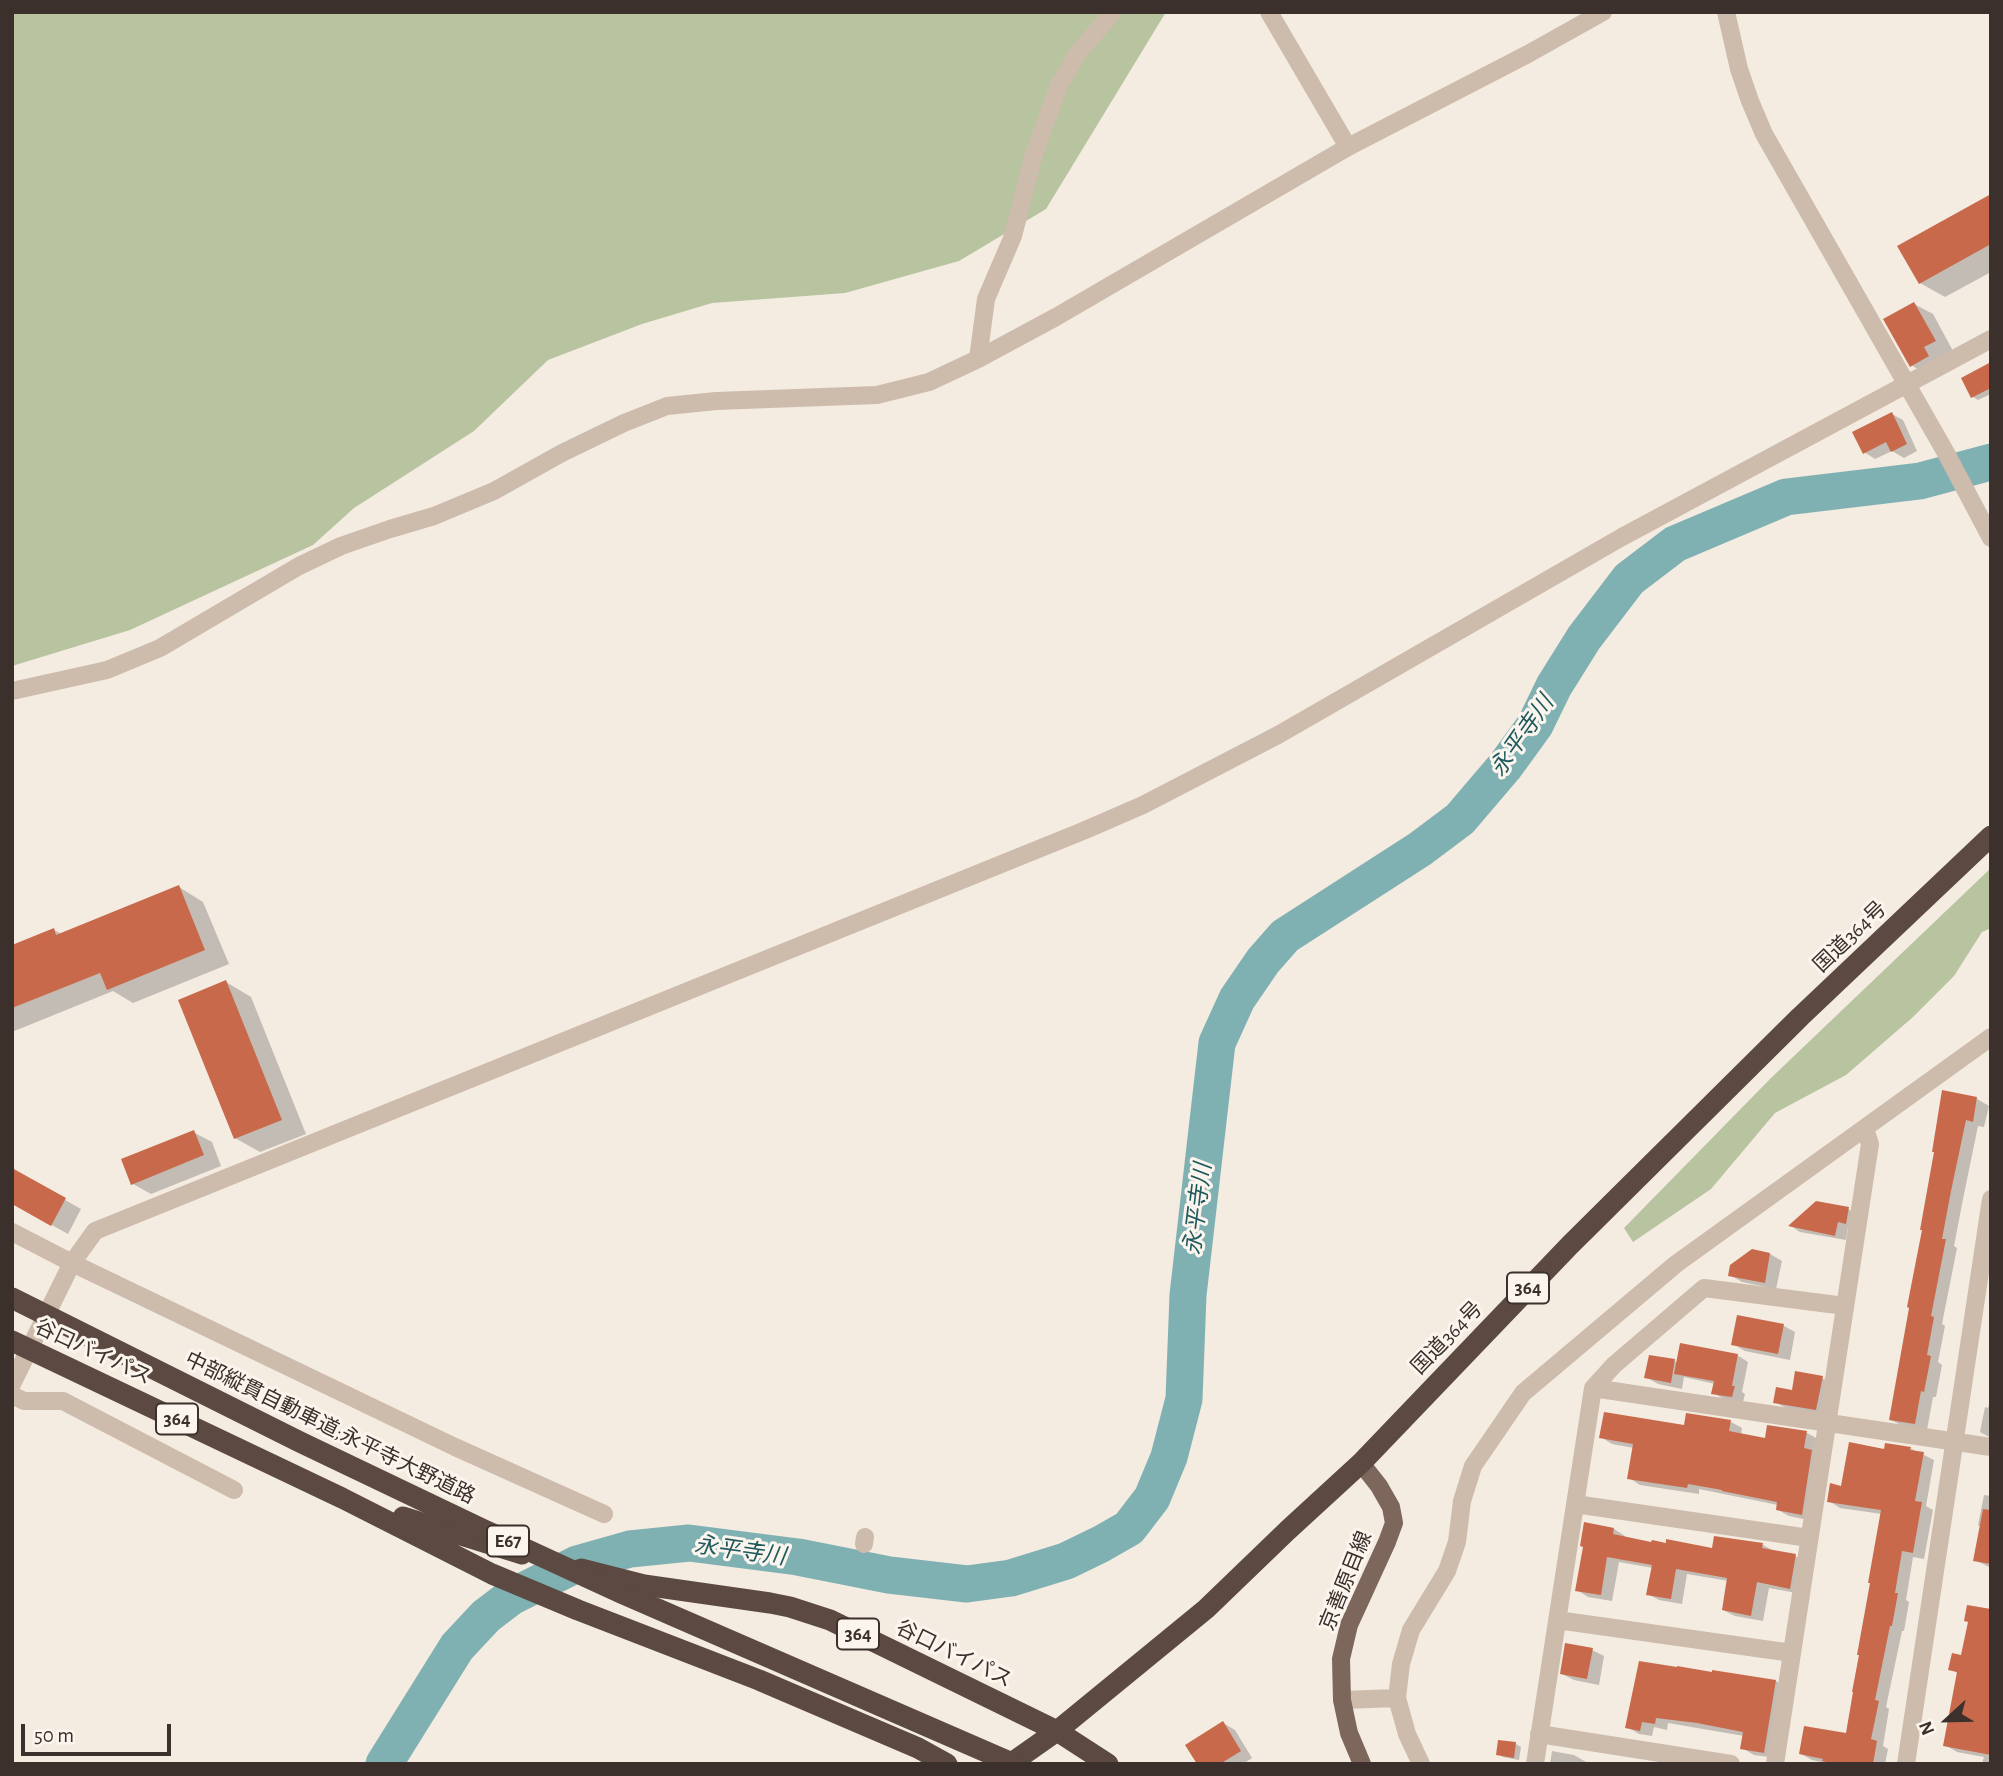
<!DOCTYPE html>
<meta charset="utf-8">
<style>
body{margin:0}
#map{position:relative;width:2003px;height:1776px;overflow:hidden;background:#f4ebe1;font-family:"Alegreya Sans",sans-serif}
canvas{display:block}
.frame{position:absolute;inset:0;border:14px solid #3b302b;pointer-events:none}
.north{position:absolute;left:1912px;top:1685px;width:70px;height:70px;-webkit-text-stroke:5px #fbf5ee;paint-order:stroke;rotate:248deg;font-size:19px;font-weight:700;line-height:28px;text-align:center;color:#3b302b}
.north::after{content:'';display:block;margin:auto;width:24px;height:32px;background:#3b302b;clip-path:polygon(50% 0,100% 100%,50% 72%,0 100%)}
.scale{position:absolute;left:21px;top:1724px;width:150px;height:32px;box-sizing:border-box;border:4px solid #3b302b;border-top:0;padding-left:9px;font-size:21px;line-height:24px;white-space:nowrap;color:#3b302b;-webkit-text-stroke:5px #fbf5ee;paint-order:stroke}
</style>
<div id="map">
<canvas width="2003" height="1776"></canvas>
<div class="frame"></div>
<div class="north">N</div>
<div class="scale">50 m</div>
</div>
<script>
const context = document.querySelector('canvas').getContext('2d');
context.lineJoin = 'round';
function fillPath(path, color) { context.fillStyle = color; context.fill(path, 'evenodd'); }
const shape = rows => new Path2D(rows.map(r => 'M' + r).join(''));
function trace(path, color, width, dash) { context.strokeStyle = color; context.lineWidth = width; context.lineCap = dash ? 'butt' : 'round'; context.setLineDash(dash || []); context.stroke(path); }
function write(font, color, halo, rows, align = 'center') {
  context.font = font + ' "Alegreya Sans","Noto Sans JP",sans-serif'; context.lineWidth = 6; context.setLineDash([]); context.textBaseline = 'middle'; context.strokeStyle = halo; context.fillStyle = color; for (const [text, x, y, turn = 0] of rows) {
    context.save(); context.translate(x, y); context.rotate((+turn || 0) * Math.PI / 180); context.textAlign = isNaN(turn) ? turn : align; if (halo) context.strokeText(text, 0, 0); context.fillText(text, 0, 0); context.restore();
  }
}
fillPath(shape([
 [12,12,1166,12,1046,209,959,261,845,293,712,303,642,324,548,360,474,431,354,508,313,545,130,630,12,666],
 [1991,868,1991,928,1982,932,1954,976,1913,1017,1846,1075,1775,1113,1711,1189,1633,1242,1624,1228,1771,1078]
]), '#b8c4a0');
fillPath(shape([
 [1991,196,1991,272,1945,297,1920,283],
 [1914,304,1933,314,1953,351,1930,376,1911,365],
 [1991,364,1991,394,1978,400,1973,397,1963,378],
 [1892,414,1903,420,1917,451,1904,458,1892,451,1875,459,1864,452],
 [179,887,203,902,229,964,133,1003,113,991,12,1032,12,946,54,930,62,934],
 [226,982,251,997,306,1134,260,1152,235,1138],
 [1943,1092,1977,1099,1989,1106,1984,1127,1978,1126,1963,1199,1954,1246,1957,1248,1942,1324,1945,1326,1938,1362,1942,1365,1936,1397,1933,1397,1927,1430,1903,1426,1891,1420,1936,1152],
 [193,1132,212,1142,221,1166,151,1194,133,1184],
 [12,1170,81,1209,68,1234,12,1203],
 [1848,1209,1859,1215,1857,1229,1848,1227,1846,1240,1800,1232,1791,1226],
 [1753,1251,1770,1254,1782,1261,1776,1289,1742,1282,1730,1275],
 [1784,1326,1795,1332,1790,1360,1745,1351,1733,1344],
 [1737,1355,1748,1362,1742,1392,1745,1394,1743,1402,1724,1399,1713,1393,1715,1384,1684,1377,1682,1389,1658,1384,1646,1377,1674,1361,1678,1363],
 [1822,1378,1833,1384,1827,1415,1786,1408,1775,1402],
 [1991,1396,1991,1438,1980,1432,1985,1407,1988,1408],
 [1731,1422,1742,1428,1741,1435,1767,1440,1807,1433,1818,1439,1813,1521,1789,1516,1778,1510,1778,1505,1699,1489,1699,1494,1640,1485,1629,1478,1634,1448,1612,1444,1601,1437],
 [1910,1448,1934,1460,1926,1506,1933,1510,1924,1559,1913,1557,1906,1600,1909,1602,1904,1631,1902,1631,1886,1707,1889,1709,1883,1746,1888,1749,1885,1764,1830,1764,1812,1760,1801,1754,1848,1735,1882,1514,1840,1508,1829,1501,1886,1451],
 [1984,1495,1991,1496,1991,1568,1975,1560,1981,1527,1978,1525],
 [1614,1529,1625,1536,1624,1538,1653,1544,1714,1550,1716,1538,1763,1545,1774,1551,1795,1556,1806,1562,1802,1594,1769,1588,1763,1621,1735,1616,1723,1610,1729,1581,1687,1574,1682,1604,1659,1600,1648,1594,1653,1568,1619,1562,1612,1601,1588,1597,1577,1590],
 [1991,1611,1991,1764,1982,1764,1984,1757,1957,1752,1945,1745,1959,1674,1950,1669,1963,1657],
 [1592,1650,1604,1656,1599,1685,1574,1680,1562,1674],
 [1714,1672,1776,1681,1788,1688,1776,1758,1754,1755,1742,1748,1744,1736,1668,1723,1667,1730,1654,1727,1652,1736,1639,1734,1627,1727],
 [1223,1723,1235,1730,1252,1758,1243,1764,1199,1764],
 [1516,1744,1521,1747,1519,1760,1503,1757,1498,1754],
 [1552,1751,1574,1755,1586,1762,1586,1764,1550,1764]
]), '#0003');
trace(shape([
 [384,1764,457,1647,486,1616,511,1597,577,1564,630,1549,689,1543,798,1557,889,1575,967,1584,1011,1578,1066,1561,1101,1544,1129,1528,1152,1498,1169,1457,1184,1399,1188,1295,1217,1043,1237,999,1263,961,1285,936,1420,849,1460,819,1506,765,1535,725,1554,686,1584,638,1629,579,1675,544,1786,497,1920,481,1991,462]
]), '#7fb0b2', 37);
fillPath(shape([
 [1991,194,1991,244,1919,284,1897,246],
 [1914,302,1936,341,1924,347,1929,356,1910,367,1883,319],
 [1991,362,1991,388,1971,398,1961,378],
 [1892,412,1907,444,1891,452,1886,442,1863,454,1852,432],
 [179,885,205,950,107,990,100,973,12,1008,12,945,54,928,56,935],
 [226,980,282,1120,234,1139,178,1000],
 [1942,1090,1977,1097,1973,1122,1966,1120,1951,1191,1942,1239,1946,1239,1931,1316,1934,1317,1927,1355,1931,1356,1924,1392,1921,1391,1915,1424,1889,1420,1909,1308,1907,1307,1922,1230,1920,1230,1934,1152,1932,1152],
 [194,1130,204,1155,131,1185,121,1159],
 [12,1168,66,1198,51,1226,12,1204],
 [1816,1201,1849,1207,1846,1224,1838,1222,1835,1236,1788,1226],
 [1752,1249,1770,1253,1765,1283,1728,1276,1730,1265],
 [1737,1315,1784,1324,1778,1354,1731,1345],
 [1680,1343,1738,1354,1732,1386,1735,1386,1732,1397,1711,1394,1714,1381,1674,1374],
 [1649,1355,1675,1359,1671,1383,1644,1378],
 [1795,1371,1823,1376,1816,1410,1773,1403,1776,1387,1792,1390],
 [1604,1412,1684,1425,1686,1413,1731,1420,1729,1431,1765,1438,1767,1425,1807,1431,1804,1448,1812,1450,1802,1515,1776,1510,1777,1502,1722,1491,1722,1490,1688,1484,1687,1488,1627,1479,1633,1444,1599,1438],
 [1849,1442,1884,1449,1885,1443,1911,1447,1910,1450,1924,1452,1915,1501,1922,1502,1913,1553,1902,1551,1895,1593,1898,1593,1892,1626,1890,1626,1875,1700,1879,1701,1871,1739,1877,1741,1873,1764,1835,1764,1822,1761,1823,1759,1799,1754,1804,1726,1846,1733,1853,1692,1852,1692,1859,1655,1857,1655,1870,1583,1868,1583,1881,1510,1827,1502,1830,1483,1841,1486],
 [1983,1509,1991,1510,1991,1564,1973,1561],
 [1584,1522,1614,1528,1613,1534,1651,1542,1652,1540,1666,1543,1666,1539,1712,1548,1714,1536,1763,1543,1762,1548,1796,1554,1790,1589,1757,1582,1751,1616,1722,1610,1727,1578,1676,1569,1671,1599,1646,1595,1652,1565,1607,1557,1601,1595,1575,1591,1583,1547,1580,1546],
 [1967,1605,1991,1609,1991,1755,1943,1746,1957,1672,1948,1670,1952,1653,1961,1655,1968,1622,1964,1621],
 [1565,1643,1593,1648,1587,1679,1560,1674],
 [1639,1661,1677,1667,1677,1666,1712,1672,1712,1670,1776,1680,1764,1753,1740,1749,1743,1732,1697,1723,1656,1718,1655,1724,1642,1722,1640,1731,1625,1728],
 [1223,1721,1241,1751,1220,1764,1197,1764,1185,1745],
 [1498,1740,1516,1742,1514,1758,1496,1755]
]), '#c8694b');
trace(shape([
 [1269,12,1348,147],
 [1726,12,1739,69,1750,101,1764,134,1946,453,1991,538],
 [978,359,986,299,1013,236,1034,154,1059,85,1078,53,1113,12],
 [12,691,107,670,160,648,299,566,341,546,390,529,434,516,494,491,562,453,624,423,667,406,716,401,877,395,929,382,978,359,1056,317,1348,147,1528,54,1603,12],
 [12,1232,72,1263,455,1447,604,1514],
 [12,1384,72,1263,95,1231,1083,831,1143,805,1278,735,1622,537,1991,339],
 [1593,1388,1614,1365,1704,1288,1845,1306],
 [12,1395,24,1401,63,1401,234,1490],
 [1575,1504,1809,1538],
 [864,1544,865,1537],
 [1557,1620,1792,1653],
 [1342,1700,1397,1698],
 [1539,1734,1731,1764],
 [1421,1764,1407,1734,1397,1698,1401,1664,1411,1630,1447,1571,1457,1542,1462,1501,1473,1466,1523,1393,1676,1264,1991,1037],
 [1535,1764,1593,1388,1991,1447],
 [1775,1764,1870,1144,1865,1129],
 [1906,1764,1991,1199]
]), '#cdbbac', 18);
trace(shape([
 [1361,1463,1379,1486,1391,1507,1394,1523,1387,1542,1349,1625,1341,1659,1342,1700,1349,1733,1362,1764]
]), '#7d675c', 18);
trace(shape([
 [12,1341,342,1498,492,1574,578,1610,759,1680,918,1748,947,1764],
 [403,1517,522,1554],
 [581,1569,644,1585,770,1603,790,1607,830,1620,1057,1731,1108,1764],
 [1010,1764,1057,1731,1206,1609,1288,1530,1361,1463,1570,1245,1800,1017,1991,836]
]), '#5c4a42', 21);
trace(shape([
 [12,1298,300,1442,482,1529,621,1593,1014,1764]
]), '#5c4a42', 21);
for (const [x, y, w] of [
 [1528,1288,42],
 [177,1419,42],
 [508,1541,42],
 [858,1634,42]
]) { const box = new Path2D(); box.roundRect(x - w / 2, y - 15.5, w, 31, 5); context.fillStyle = '#fbf5ee'; context.fill(box); trace(box, '#3b302b', 2); }
write('bold 19px', '#3b302b', null, [
 ["364",1528,1288],
 ["364",177,1419],
 ["E67",508,1541],
 ["364",858,1634]
]);
write('21px', '#3b302b', '#fbf5ee', [
 ["国道364号",1850,937,-44],
 ["国道364号",1447,1338,-46],
 ["谷口バイパス",93,1352,25],
 ["中部縦貫自動車道;永平寺大野道路",330,1428,26],
 ["京善原目線",1346,1581,-68],
 ["谷口バイパス",954,1654,26]
]);
write('italic 23px', '#1f5a5e', '#fbf5ee', [
 ["永平寺川",1522,736,-55],
 ["永平寺川",1198,1209,-83],
 ["永平寺川",740,1551,8]
]);
</script>
